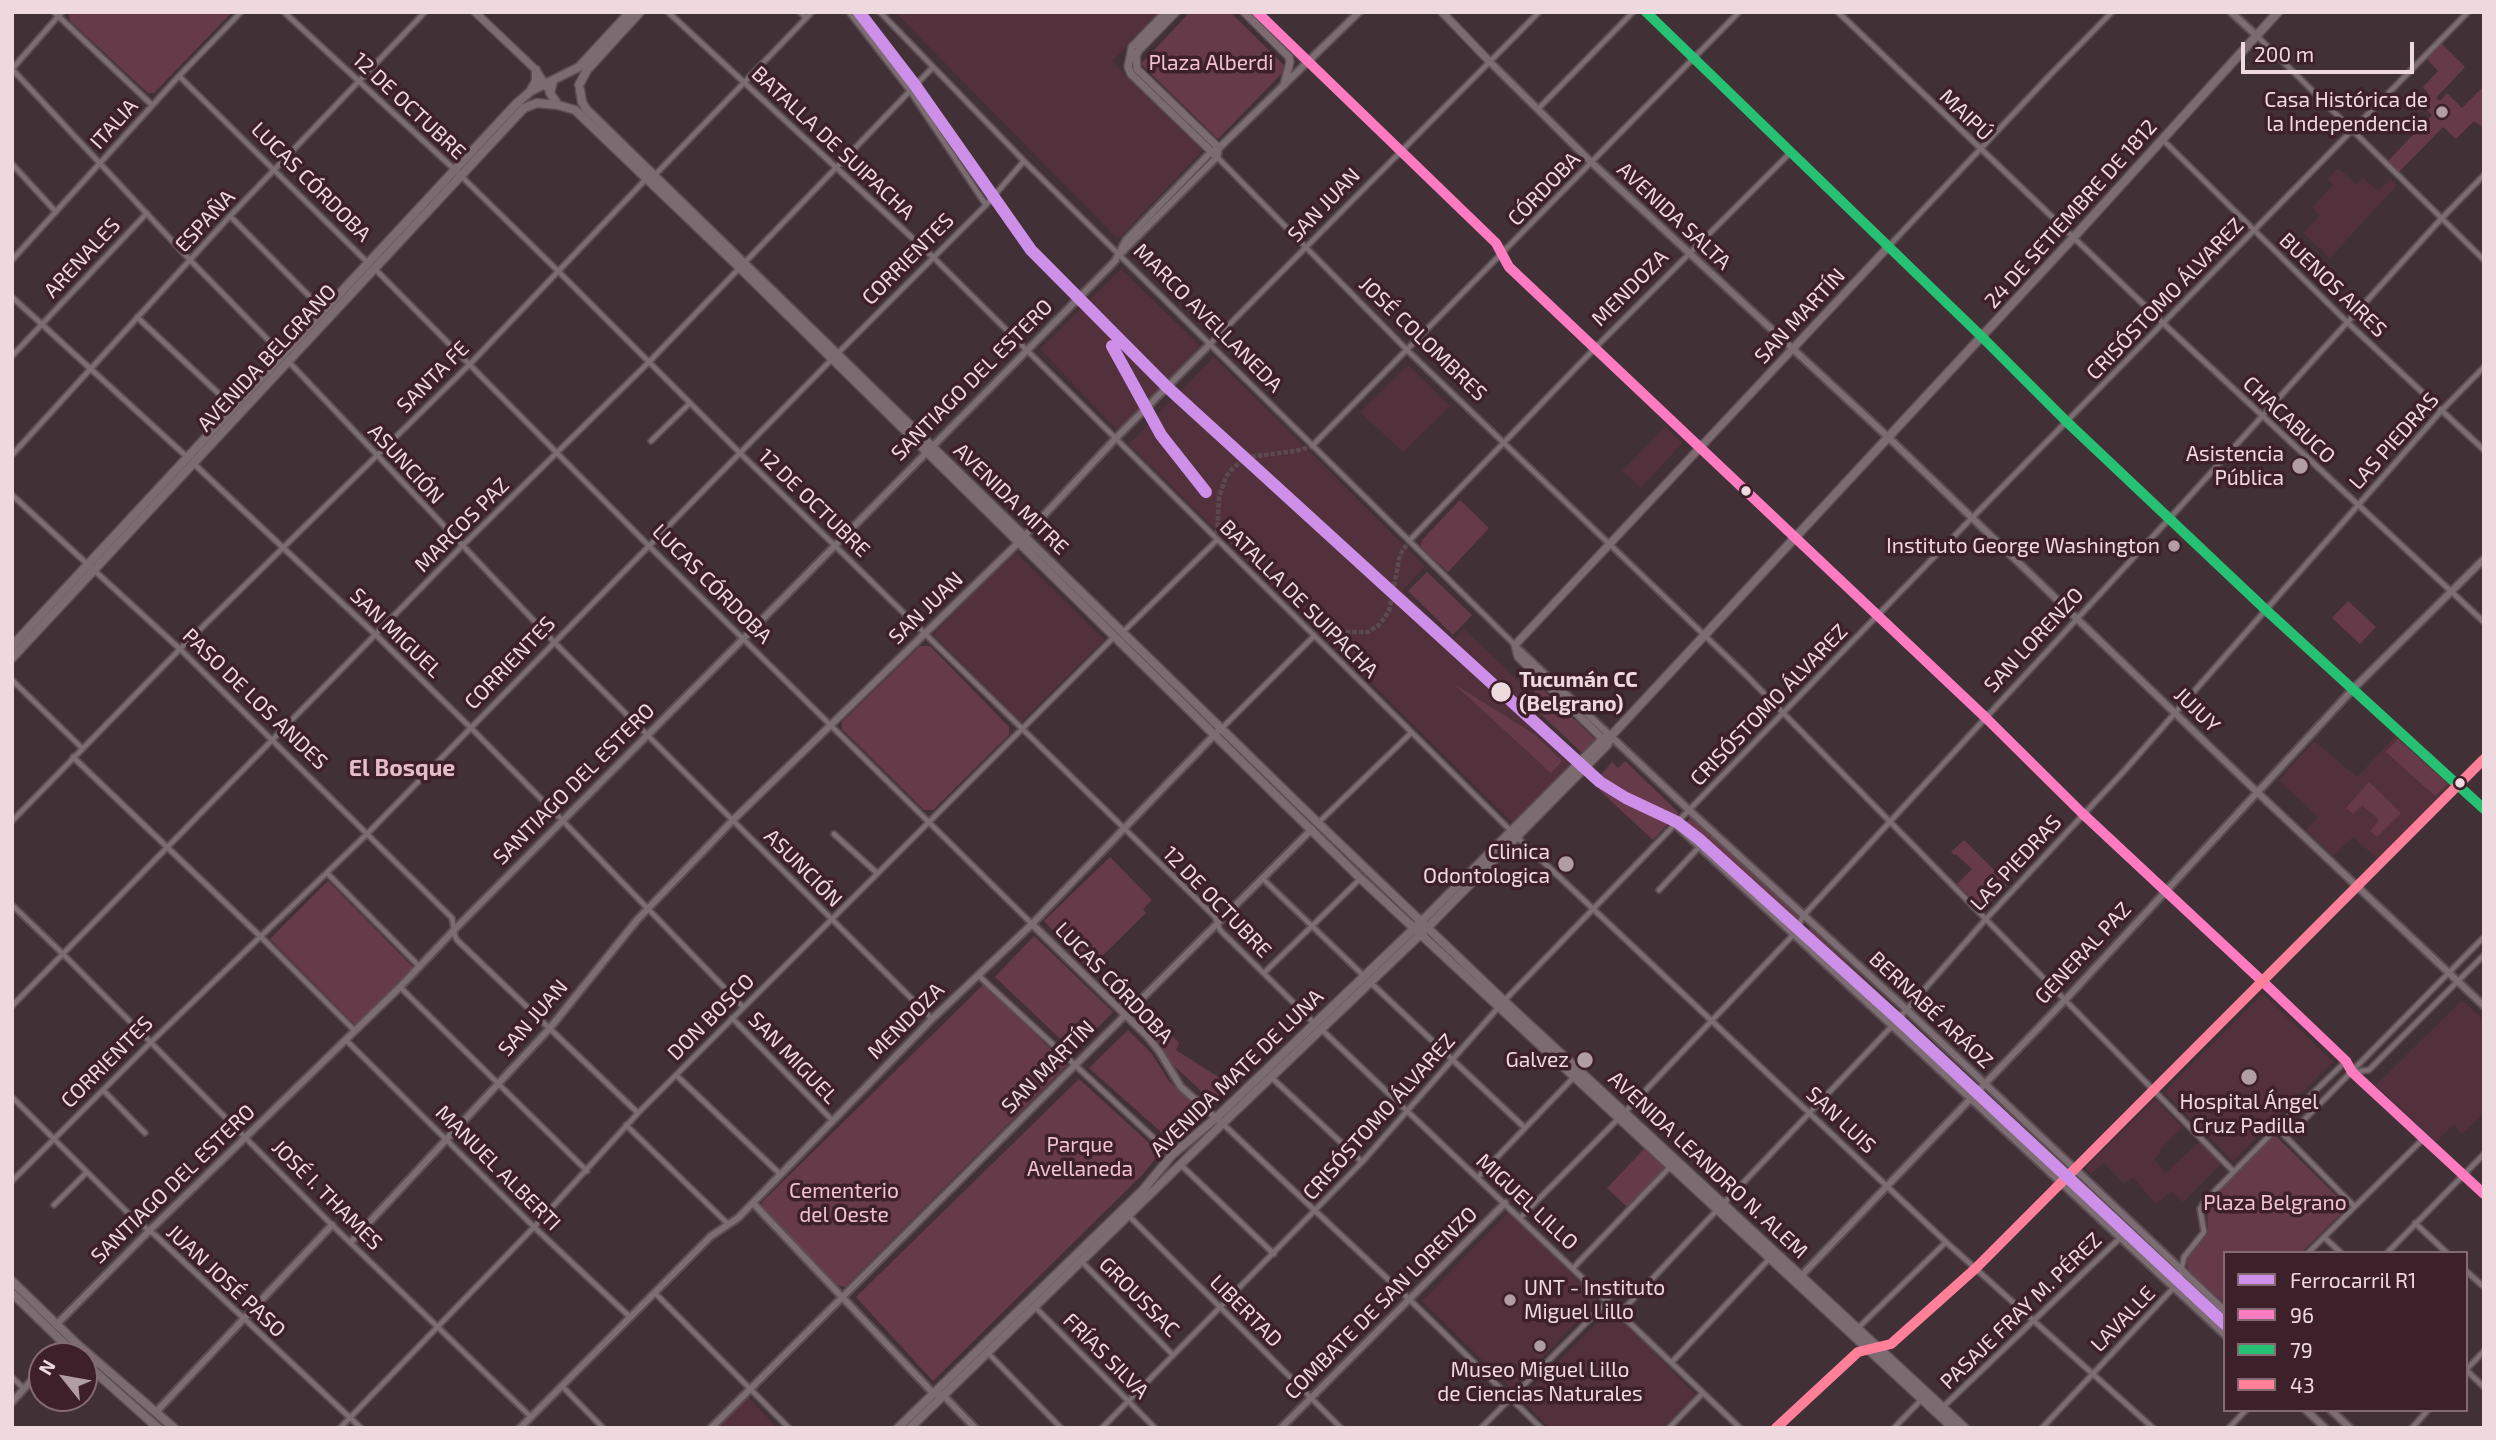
<!DOCTYPE html>
<meta charset="utf-8">
<style>
body{margin:0}
#map{position:relative;width:2496px;height:1440px;overflow:hidden;background:#413136;font-family:"Exo 2",sans-serif}
canvas{display:block}
.frame{position:absolute;inset:0;border:14px solid #eed9df;pointer-events:none}
.legend{position:absolute;left:2223px;top:1251px;width:245px;height:161px;box-sizing:border-box;background:#3d202a;border:2px solid #846a72;margin:0;padding:9px 12px;list-style:none;font-size:21px;color:#eed9df}
.legend li{display:flex;align-items:center;gap:14px;height:35px}
.legend b{width:35px;border:2px solid #846a72}
.north{position:absolute;left:28px;top:1342px;width:70px;height:70px;box-sizing:border-box;background:#3d202a;border:2px solid #846a72;border-radius:50%;rotate:301deg;font-size:19px;font-weight:700;line-height:28px;text-align:center;color:#eed9df}
.north::after{content:'';display:block;margin:auto;width:24px;height:32px;background:#b19ea4;clip-path:polygon(50% 0,100% 100%,50% 72%,0 100%)}
.scale{position:absolute;left:2241px;top:42px;width:173px;height:32px;box-sizing:border-box;border:4px solid #eed9df;border-top:0;padding-left:9px;font-size:21px;line-height:24px;white-space:nowrap;color:#eed9df;-webkit-text-stroke:5px #3d202a;paint-order:stroke}
</style>
<div id="map">
<canvas width="2496" height="1440"></canvas>
<div class="frame"></div>
<ul class="legend">
<li><b style="height:9px;background:#ce8fe9"></b>Ferrocarril R1</li>
<li><b style="height:9px;background:#fe7ac1"></b>96</li>
<li><b style="height:9px;background:#26c172"></b>79</li>
<li><b style="height:9px;background:#ff8098"></b>43</li>
</ul>
<div class="north">N</div>
<div class="scale">200 m</div>
</div>
<script>
const context = document.querySelector('canvas').getContext('2d');
context.lineJoin = 'round';
function fillPath(path, color) { context.fillStyle = color; context.fill(path, 'evenodd'); }
const shape = rows => new Path2D(rows.map(r => 'M' + r).join(''));
function trace(path, color, width, dash) { context.strokeStyle = color; context.lineWidth = width; context.lineCap = dash ? 'butt' : 'round'; context.setLineDash(dash || []); context.stroke(path); }
function write(font, color, halo, rows, align = 'center') {
  context.font = font + ' "Exo 2",sans-serif'; context.lineWidth = 7; context.setLineDash([]); context.textBaseline = 'middle'; context.strokeStyle = halo; context.fillStyle = color; for (const [text, x, y, turn = 0] of rows) {
    context.save(); context.translate(x, y); context.rotate((+turn || 0) * Math.PI / 180); context.textAlign = isNaN(turn) ? turn : align; if (halo) context.strokeText(text, 0, 0); context.fillText(text, 0, 0); context.restore();
  }
}
fillPath(shape([
 [895,12,1160,12,1112,61,1203,150,1118,239],
 [2338,168,2356,184,2363,178,2378,191,2390,179,2397,185,2330,258,2303,233,2320,215,2312,207,2333,185,2328,179],
 [1121,269,1200,346,1118,431,1040,349],
 [1214,357,1425,566,1402,591,1454,639,1464,629,1529,691,1521,701,1580,756,1513,823,1129,444],
 [1408,365,1450,406,1403,452,1360,412],
 [1665,427,1682,443,1641,488,1622,471],
 [1015,552,1104,640,1021,722,933,634],
 [2396,736,2450,785,2379,860,2353,837,2333,856,2306,830,2318,817,2279,780,2314,741,2357,777],
 [2263,994,2333,1062,2233,1161,2164,1092],
 [2462,1000,2484,1020,2484,1113,2462,1134,2454,1124,2436,1142,2376,1085],
 [2155,1099,2182,1127,2159,1150,2161,1153,2154,1159,2166,1173,2200,1141,2222,1163,2183,1202,2172,1191,2156,1204,2133,1177,2124,1184,2104,1163,2091,1174,2085,1168],
 [1509,1212,1598,1300,1512,1389,1422,1301],
 [1611,1309,1696,1395,1663,1428,1550,1428,1521,1399],
 [748,1397,777,1428,718,1428]
]), '#53313c');
fillPath(shape([
 [69,12,232,12,154,93,148,93,70,21],
 [1190,12,1230,12,1287,68,1218,139,1141,64],
 [2441,43,2465,67,2436,98,2440,101,2447,93,2462,108,2484,86,2484,128,2474,121,2456,139,2443,127,2399,172,2388,161,2432,115,2425,108,2421,112,2417,108,2428,93,2423,87,2438,71,2427,59],
 [1460,500,1489,528,1448,572,1421,547,1422,540],
 [1427,572,1472,615,1453,635,1408,591],
 [2348,601,2376,627,2360,644,2332,618],
 [920,646,930,646,1009,727,1009,735,933,810,924,810,842,729,842,722],
 [1533,680,1595,739,1582,753,1526,700,1535,691,1529,685],
 [1454,684,1534,734,1562,761,1551,773],
 [2398,739,2448,784,2435,796,2386,752],
 [1625,761,1679,813,1653,840,1599,790,1605,783,1599,777,1612,762,1618,768],
 [2369,782,2401,813,2377,837,2370,831,2379,820,2362,805,2353,814,2346,808],
 [1691,817,1804,920,1800,929,1683,825],
 [1964,840,2008,884,1987,905,1980,907,1957,884,1972,869,1956,854,1954,855,1951,852],
 [1110,857,1152,900,1143,909,1146,913,1089,969,1044,921],
 [328,881,414,968,356,1026,270,939],
 [1810,928,1901,1014,1893,1020,1805,938],
 [1034,936,1113,1012,1074,1052,995,977],
 [984,984,1067,1065,845,1287,835,1284,763,1209,762,1202],
 [1146,1009,1179,1043,1176,1050,1231,1085,1213,1102,1170,1062,1157,1038,1137,1018],
 [1908,1021,1979,1086,1972,1094,1901,1029],
 [1128,1030,1152,1054,1168,1080,1202,1112,1170,1140,1089,1068],
 [1079,1079,1160,1153,1143,1174,933,1381,856,1297],
 [1987,1094,2068,1171,2060,1178,1980,1102],
 [2274,1134,2348,1207,2301,1253,2225,1253,2225,1303,2188,1270,2187,1258,2208,1234,2207,1202],
 [1644,1149,1665,1168,1628,1208,1607,1188],
 [2076,1178,2177,1275,2173,1281,2068,1185]
]), '#673a4a');
trace(shape([
 [1217,540,1219,497,1226,477,1233,468,1248,457,1296,451,1312,446],
 [1314,636,1326,632,1368,632,1379,625,1389,611,1400,555,1409,541]
]), '#5b4a4f', 4.5, [4.5, 2]);
const minor = shape([
 [54,12,152,105],
 [284,12,454,169,557,270,741,454,1215,917,1220,930,1314,1023],
 [668,12,934,258,1511,831],
 [800,12,806,18],
 [849,12,910,91,986,205],
 [880,12,1024,161,1515,645],
 [1646,12,1982,337,2067,422,2266,610,2484,809],
 [1838,12,2164,324,2484,622],
 [2257,36,2484,260],
 [1308,63,1496,243,1509,267,1985,717,2083,814,2262,981,2346,1061,2352,1072,2484,1194],
 [12,69,190,260,283,355],
 [12,69,62,12],
 [179,76,367,262],
 [1538,109,1633,12],
 [2163,140,2347,322,2484,450],
 [1217,157,1408,351,1746,675,2233,1171],
 [12,164,56,212],
 [655,175,812,12],
 [230,216,323,310],
 [1889,246,2050,75,2112,12],
 [12,260,179,76,241,12],
 [374,268,649,546,1032,924],
 [12,297,187,457],
 [137,317,234,408],
 [1210,344,1539,12],
 [12,356,147,213],
 [289,362,554,642,932,1019],
 [651,441,690,403],
 [1312,446,1739,12],
 [12,455,230,216,425,12],
 [193,463,376,635,471,728,563,821,743,1007],
 [12,495,180,649,273,741,452,918,455,936,457,940,638,1113],
 [1409,541,1594,349,1791,152],
 [1123,632,1217,540],
 [12,680,82,748],
 [1222,728,1314,636],
 [73,757,261,937,355,1031],
 [12,821,180,649,470,364,647,178],
 [1318,823,1411,733],
 [834,834,877,873],
 [1517,837,1946,1242,2153,1428],
 [327,873,419,966],
 [1262,878,1364,976],
 [1659,890,1701,845],
 [12,905,63,954,332,1225,531,1417],
 [1264,973,1360,879],
 [979,976,1172,1155],
 [1371,983,1525,1128],
 [400,987,587,1171],
 [12,1006,462,546,649,362,933,67],
 [732,1018,831,1119],
 [1322,1030,1740,1428],
 [346,1040,534,1227,630,1317],
 [2346,1061,2277,1128,2354,1206],
 [2353,1072,2369,1070,2484,955],
 [676,1075,780,1174],
 [1271,1077,1362,1162],
 [103,1090,145,1133],
 [12,1097,135,1220,155,1235,361,1428],
 [1625,1112,1795,933,1803,916,2169,519,2441,219,2484,175],
 [1223,1124,1409,1299,1541,1428],
 [626,1125,728,1224],
 [1181,1165,1274,1254],
 [1478,1177,1574,1077],
 [12,1181,151,1042,367,834,832,359,986,205,1024,161],
 [1724,1203,1893,1025,1986,919,2124,771,2441,411,2484,367],
 [54,1205,87,1172],
 [1129,1216,1341,1428],
 [1521,1217,1619,1118],
 [2415,1223,2447,1253],
 [2324,1237,2341,1253],
 [2308,1253,2423,1139],
 [2387,1253,2484,1154],
 [1082,1262,1173,1355],
 [1574,1267,1670,1167],
 [2466,1271,2484,1287],
 [655,1293,789,1428],
 [1035,1307,1155,1428],
 [1621,1312,1718,1209],
 [1858,1328,1946,1242],
 [1880,1348,1891,1344,1976,1268,2484,759],
 [988,1353,1061,1428],
 [1672,1362,1770,1258],
 [2466,1370,2484,1351],
 [2466,1370,2484,1387],
 [12,1377,24,1389],
 [562,1386,603,1428],
 [1943,1407,2120,1238],
 [340,1428,534,1227,638,1113,1115,636],
 [1102,1428,1362,1162,1504,1001,1966,524,2468,12],
 [1481,1428,1608,1301],
 [1669,1428,1703,1393],
 [1776,1428,1858,1352,1868,1350],
 [1894,1428,1921,1400],
 [2042,1428,2179,1282,2184,1257,2204,1232,2200,1209,2204,1202,2277,1128,2294,1130,2484,937],
 [2229,1428,2246,1410],
 [2412,1428,2428,1410]
]);
const tertiary = shape([
 [2231,12,2257,36],
 [1489,61,1591,162,1888,437,2257,792,2484,1006],
 [1121,253,1217,157,1218,153],
 [1516,647,1689,810,1906,1009,2225,1311],
 [1675,824,2225,1335],
 [1032,924,1147,1036,1159,1051,1181,1087,1218,1120],
 [753,1203,933,1393,943,1395,975,1428],
 [351,1242,550,1028,637,920,733,820,1018,543,1116,438,1210,344],
 [1801,1276,2066,999,2353,689,2484,559],
 [56,1325,149,1231,400,987,455,929,743,639,1115,261,1126,240,1211,152,1219,148,1359,12],
 [54,1356,64,1345],
 [12,1402,42,1369],
 [2306,1410,2325,1428],
 [2331,1410,2350,1428],
 [156,1412,332,1225],
 [520,1428,711,1236,738,1218,932,1019,1032,924,1221,728],
 [711,1428,1312,829],
 [1281,1428,1505,1203]
]);
const secondary = shape([
 [475,12,536,70,548,89],
 [1166,12,1132,47,1128,67,1131,74,1217,157],
 [1176,12,1139,50,1136,56,1137,69,1219,148],
 [1244,12,1289,57,1290,62,1284,85],
 [1257,12,1308,63],
 [1442,12,1489,61],
 [1603,739,1518,657,1515,645,1889,246]
]);
const primary = shape([
 [553,81,550,93,558,105],
 [579,85,587,70,640,12],
 [531,90,536,81,536,70],
 [580,90,582,102,586,109,1318,823,1504,1001,1965,1428],
 [12,646,516,104,531,91,579,67,630,12],
 [12,658,524,108,537,103,558,105,575,110,740,268,1361,879,1953,1428],
 [12,1281,78,1345,174,1428],
 [12,1293,77,1356],
 [84,1362,158,1428],
 [898,1428,1143,1190,1172,1155,1216,1118,1422,921,1603,739,1611,736],
 [910,1428,1222,1124,1428,927,1607,745,1611,736,2073,238,2278,12]
]);
trace(minor, '#5b4d51', 8);
trace(tertiary, '#5b4d51', 10);
trace(secondary, '#5b4d51', 10);
trace(primary, '#5b4d51', 11);
trace(minor, '#7b6d72', 4.5);
trace(tertiary, '#7b6d72', 6);
trace(secondary, '#7c6c72', 7);
trace(primary, '#7d6b72', 8);
trace(shape([
 [1257,12,1496,243,1509,267,1985,717,2083,814,2262,981,2346,1061,2352,1072,2484,1194]
]), '#fe7ac1', 10);
trace(shape([
 [1646,12,1982,337,2067,422,2266,610,2484,809]
]), '#26c172', 10);
trace(shape([
 [1776,1428,1858,1352,1891,1344,1976,1268,2484,759]
]), '#ff8098', 10);
trace(shape([
 [859,12,915,85,1031,250,1167,387,1600,782,1626,798,1677,822,1699,839,1898,1019,2225,1324],
 [1112,346,1161,435,1206,492]
]), '#ce8fe9', 12);
for (const [x, y, r, color] of [
 [2442,112,7,"#b19ea4"],
 [2300,466,9,"#b19ea4"],
 [1746,491,6,"#eed9df"],
 [2174,546,7,"#b19ea4"],
 [1501,692,11,"#eed9df"],
 [2460,783,6,"#eed9df"],
 [1566,864,9,"#b19ea4"],
 [1585,1060,9,"#b19ea4"],
 [2249,1077,9,"#b19ea4"],
 [1510,1300,7,"#b19ea4"],
 [1540,1346,7,"#b19ea4"]
]) { const dot = new Path2D(); dot.arc(x, y, r, 0, 2 * Math.PI); context.fillStyle = color; context.fill(dot); trace(dot, '#3d202a', 2.5); }
write('21px', '#f2c1d0', '#3d202a', [
 ["Plaza Alberdi",1211,63],
 ["Parque",1080,1145],
 ["Avellaneda",1080,1169],
 ["Cementerio",844,1191],
 ["del Oeste",844,1215],
 ["Plaza Belgrano",2275,1203]
]);
write('21px', '#eed9df', '#3d202a', [
 ["Casa Histórica de",2428,100],
 ["la Independencia",2428,124],
 ["Asistencia",2284,454],
 ["Pública",2284,478],
 ["Instituto George Washington",2160,546],
 ["Clinica",1550,852],
 ["Odontologica",1550,876],
 ["Galvez",1569,1060],
 ["Hospital Ángel",2249,1102,"center"],
 ["Cruz Padilla",2249,1126,"center"],
 ["UNT - Instituto",1524,1288,"left"],
 ["Miguel Lillo",1524,1312,"left"],
 ["Museo Miguel Lillo",1540,1370,"center"],
 ["de Ciencias Naturales",1540,1394,"center"]
], 'right');
write('21px', '#eed9df', '#3d202a', [
 ["12 DE OCTUBRE",409,106,43],
 ["MAIPÚ",1966,115,44],
 ["ITALIA",114,124,-48],
 ["BATALLA DE SUIPACHA",833,143,43],
 ["LUCAS CÓRDOBA",311,182,45],
 ["CÓRDOBA",1544,189,-46],
 ["SAN JUAN",1324,205,-46],
 ["24 DE SETIEMBRE DE 1812",2071,214,-48],
 ["AVENIDA SALTA",1674,216,43],
 ["ESPAÑA",205,221,-47],
 ["ARENALES",82,258,-47],
 ["CORRIENTES",908,259,-45],
 ["BUENOS AIRES",2333,285,44],
 ["MENDOZA",1630,288,-45],
 ["CRISÓSTOMO ÁLVAREZ",2165,299,-46],
 ["SAN MARTÍN",1800,316,-47],
 ["MARCO AVELLANEDA",1208,318,45],
 ["JOSÉ COLOMBRES",1423,339,44],
 ["AVENIDA BELGRANO",267,358,-47],
 ["SANTA FE",433,377,-45],
 ["SANTIAGO DEL ESTERO",972,380,-45],
 ["CHACABUCO",2289,420,43],
 ["LAS PIEDRAS",2394,441,-48],
 ["ASUNCIÓN",406,464,47],
 ["AVENIDA MITRE",1011,499,44],
 ["12 DE OCTUBRE",814,503,44],
 ["MARCOS PAZ",462,525,-45],
 ["LUCAS CÓRDOBA",712,584,45],
 ["BATALLA DE SUIPACHA",1299,599,45],
 ["SAN JUAN",926,608,-44],
 ["SAN MIGUEL",396,633,44],
 ["SAN LORENZO",2034,640,-47],
 ["CORRIENTES",510,663,-46],
 ["PASO DE LOS ANDES",255,699,44],
 ["CRISÓSTOMO ÁLVAREZ",1769,705,-46],
 ["JUJUY",2197,710,44],
 ["SANTIAGO DEL ESTERO",574,784,-45],
 ["LAS PIEDRAS",2016,863,-47],
 ["ASUNCIÓN",803,868,45],
 ["12 DE OCTUBRE",1217,902,46],
 ["GENERAL PAZ",2083,953,-47],
 ["LUCAS CÓRDOBA",1114,983,46],
 ["BERNABÉ ARÁOZ",1931,1010,43],
 ["DON BOSCO",711,1017,-45],
 ["SAN JUAN",533,1018,-49],
 ["MENDOZA",906,1021,-45],
 ["SAN MIGUEL",793,1058,46],
 ["CORRIENTES",107,1062,-45],
 ["SAN MARTÍN",1048,1067,-45],
 ["AVENIDA MATE DE LUNA",1237,1073,-44],
 ["CRISÓSTOMO ÁLVAREZ",1379,1117,-48],
 ["SAN LUIS",1841,1120,43],
 ["AVENIDA LEANDRO N. ALEM",1708,1165,43],
 ["MANUEL ALBERTI",498,1168,45],
 ["SANTIAGO DEL ESTERO",173,1184,-44],
 ["JOSÉ I. THAMES",327,1195,45],
 ["MIGUEL LILLO",1527,1202,43],
 ["JUAN JOSÉ PASO",226,1281,43],
 ["GROUSSAC",1139,1297,45],
 ["COMBATE DE SAN LORENZO",1381,1303,-45],
 ["LIBERTAD",1246,1311,45],
 ["PASAJE FRAY M. PÉREZ",2021,1311,-44],
 ["LAVALLE",2123,1319,-46],
 ["FRÍAS SILVA",1106,1356,45]
]);
write('bold 21px', '#eed9df', '#3d202a', [
 ["Tucumán CC",1519,680],
 ["(Belgrano)",1519,704]
], 'left');
write('bold 23px', '#e4bdc9', '#3d202a', [
 ["El Bosque",402,768]
]);
</script>
